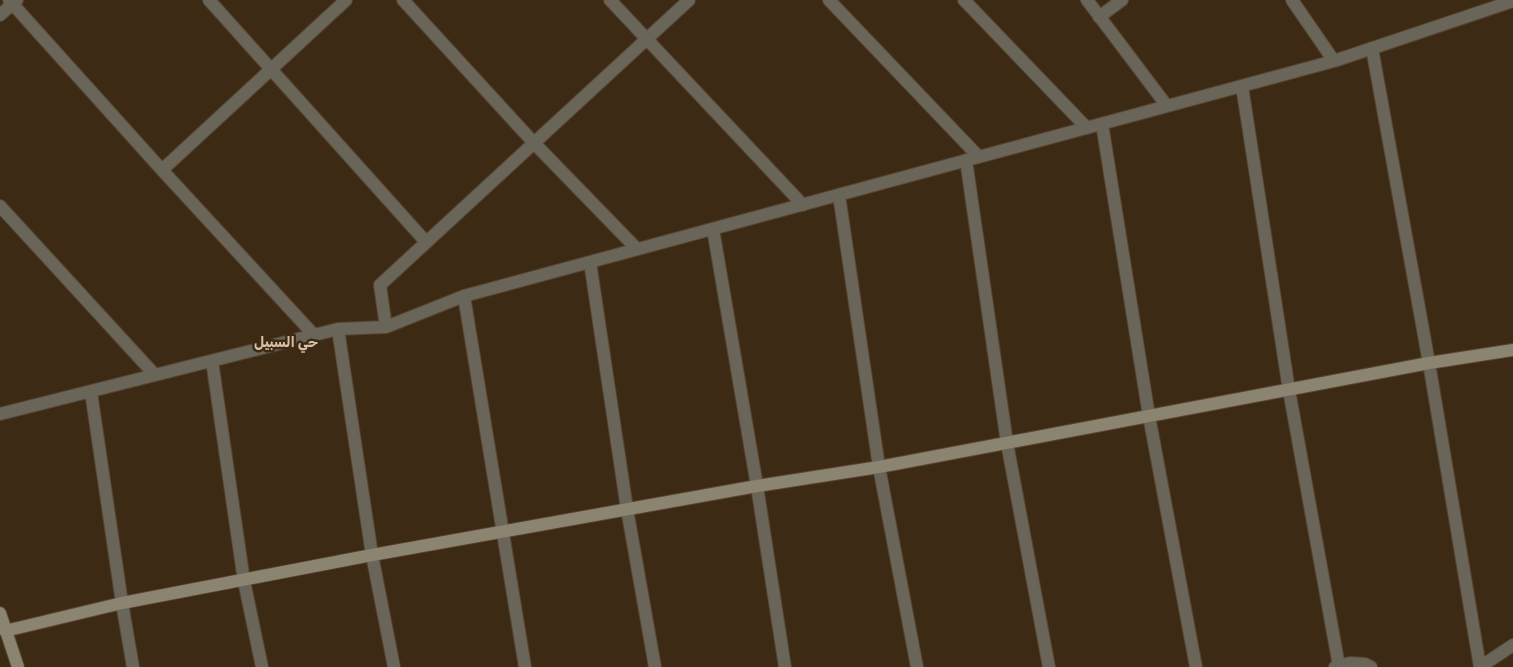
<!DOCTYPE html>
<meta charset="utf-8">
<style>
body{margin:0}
canvas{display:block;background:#3d2a14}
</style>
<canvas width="1513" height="667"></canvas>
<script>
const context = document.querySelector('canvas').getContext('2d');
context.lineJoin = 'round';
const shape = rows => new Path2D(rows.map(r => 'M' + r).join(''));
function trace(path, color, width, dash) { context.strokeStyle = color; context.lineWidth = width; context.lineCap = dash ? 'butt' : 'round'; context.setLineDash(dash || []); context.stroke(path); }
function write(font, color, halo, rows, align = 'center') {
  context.font = font + ' Rubik,Vazirmatn,sans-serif'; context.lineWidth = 5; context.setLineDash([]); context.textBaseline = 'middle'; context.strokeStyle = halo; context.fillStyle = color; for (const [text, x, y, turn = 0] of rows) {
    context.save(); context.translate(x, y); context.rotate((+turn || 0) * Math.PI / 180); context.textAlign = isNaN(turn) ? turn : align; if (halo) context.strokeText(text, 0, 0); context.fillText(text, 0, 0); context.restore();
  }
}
const street = shape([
 [9,0,162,170,314,335],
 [209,0,426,242],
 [403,0,534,143,637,249],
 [610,0,803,205],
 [829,0,979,157],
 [964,0,1087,128],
 [1087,0,1167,106],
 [1292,0,1334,61],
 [0,15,17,0],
 [1099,17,1122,0],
 [1372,48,1429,363,1480,667],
 [1242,86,1289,390,1339,666],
 [1102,124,1149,416,1196,667],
 [966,160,1007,443,1049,667],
 [162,170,346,0],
 [839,195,879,467,917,667],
 [0,206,155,375],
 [713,229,757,486,785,667],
 [590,262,627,509,655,667],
 [464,296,525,667],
 [386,327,380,285,689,0],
 [338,329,372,555,394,667],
 [212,361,244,581,262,667],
 [91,392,122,603,133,667],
 [0,414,338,329,386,327,464,296,1334,61,1513,1],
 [1335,667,1350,663,1365,664,1371,667],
 [1480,667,1513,645]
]);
const secondary = shape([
 [0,613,18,667],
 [5,631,122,603,372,555,757,486,879,467,1429,363,1513,350]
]);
trace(street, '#574531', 14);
trace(secondary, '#574531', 14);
trace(street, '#696559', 12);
trace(secondary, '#8a8470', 12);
write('bold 14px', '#d8bfa6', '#3d2a14', [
 ["حي السبيل",286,343]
]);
</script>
